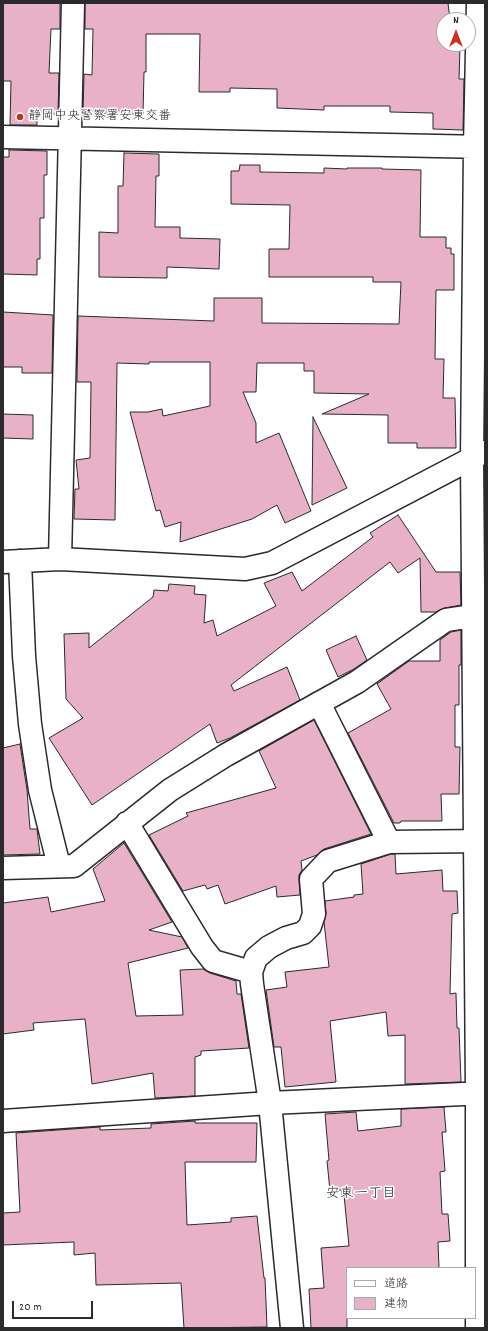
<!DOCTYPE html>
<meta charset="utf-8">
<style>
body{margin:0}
#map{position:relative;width:488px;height:1331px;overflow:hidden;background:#fff;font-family:Dekko,"Klee One",sans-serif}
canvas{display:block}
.frame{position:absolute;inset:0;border:4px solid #2b2b2b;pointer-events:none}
.legend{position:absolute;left:346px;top:1267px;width:130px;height:52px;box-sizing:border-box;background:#fff;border:1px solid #aaa;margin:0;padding:5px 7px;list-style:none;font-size:12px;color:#2b2b2b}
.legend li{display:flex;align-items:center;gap:8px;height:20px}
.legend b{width:20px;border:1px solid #aaa}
.north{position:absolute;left:436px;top:12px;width:40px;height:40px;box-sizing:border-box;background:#fff;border:1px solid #aaa;border-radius:50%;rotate:0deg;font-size:11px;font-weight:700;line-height:16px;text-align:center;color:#2b2b2b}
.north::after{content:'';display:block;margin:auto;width:14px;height:18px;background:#c8321e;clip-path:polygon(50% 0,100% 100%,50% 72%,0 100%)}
.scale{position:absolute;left:12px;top:1301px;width:81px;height:18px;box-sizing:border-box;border:2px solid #2b2b2b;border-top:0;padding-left:5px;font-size:12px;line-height:14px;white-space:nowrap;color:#2b2b2b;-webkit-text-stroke:3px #fff;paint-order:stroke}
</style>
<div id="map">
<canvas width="488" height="1331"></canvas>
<div class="frame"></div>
<ul class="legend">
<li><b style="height:5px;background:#fff"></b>道路</li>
<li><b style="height:11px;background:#e8b1c8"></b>建物</li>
</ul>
<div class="north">N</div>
<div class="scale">20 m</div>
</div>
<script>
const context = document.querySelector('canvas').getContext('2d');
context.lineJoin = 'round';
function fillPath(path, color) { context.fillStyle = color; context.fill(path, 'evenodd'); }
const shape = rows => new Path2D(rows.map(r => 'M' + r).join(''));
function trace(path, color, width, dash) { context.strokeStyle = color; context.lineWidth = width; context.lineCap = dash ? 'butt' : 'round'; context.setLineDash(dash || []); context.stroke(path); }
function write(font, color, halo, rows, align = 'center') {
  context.font = font + ' Dekko,"Klee One",sans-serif'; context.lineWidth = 3; context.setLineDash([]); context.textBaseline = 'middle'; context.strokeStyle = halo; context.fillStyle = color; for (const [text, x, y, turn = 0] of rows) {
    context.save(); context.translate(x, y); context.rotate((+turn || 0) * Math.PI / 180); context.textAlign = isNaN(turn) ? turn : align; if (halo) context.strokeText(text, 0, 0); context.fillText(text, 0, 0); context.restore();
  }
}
const building = shape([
 [3,3,60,3,60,29,51,29,49,73,59,73,58,114,37,114,37,125,10,125,11,81,3,81,3,3],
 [85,3,448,3,450,20,444,20,444,44,460,46,459,79,464,79,463,130,433,129,433,113,390,112,390,106,324,106,324,110,277,108,277,89,230,88,230,92,199,92,200,34,146,34,146,72,144,72,143,114,83,114,84,74,92,75,93,29,85,29,85,3],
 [9,150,47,151,47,175,44,175,44,218,40,218,40,259,37,259,37,275,3,274,3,157,9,157,9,150],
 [124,153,159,154,159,176,156,176,155,227,180,227,180,238,220,239,219,269,167,267,167,278,99,277,99,232,118,233,118,186,123,186,124,153],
 [240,165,260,165,260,172,324,173,324,168,347,169,347,168,382,168,382,169,421,170,420,237,446,237,446,248,451,248,451,254,454,254,454,290,436,290,435,359,444,359,443,398,455,398,456,448,417,448,417,443,388,443,388,415,322,414,369,394,314,393,314,371,304,371,304,363,257,363,256,392,243,392,256,423,256,443,279,433,311,511,285,523,277,505,252,519,180,542,181,522,165,527,160,510,156,511,130,412,148,412,162,409,163,416,210,406,210,362,149,362,149,364,117,363,115,520,74,519,75,489,79,489,76,460,90,458,91,382,77,382,78,316,214,321,214,298,262,298,262,323,399,324,401,282,373,282,373,277,269,277,269,249,289,249,290,205,231,204,231,171,239,171,240,165],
 [3,312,53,315,52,373,22,373,22,367,3,367,3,312],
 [3,414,33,415,33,439,3,438,3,414],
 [313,417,347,488,312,505,313,417],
 [398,515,436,572,460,572,461,605,444,608,436,612,421,612,420,558,398,573,390,562,231,685,234,691,287,667,300,700,230,738,217,743,210,724,92,805,49,738,83,718,66,699,64,634,89,633,89,648,153,597,154,590,168,591,169,584,195,586,194,594,206,595,204,623,213,620,217,636,276,606,264,583,292,572,302,591,373,537,370,533,398,515],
 [461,630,461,665,459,665,459,705,455,705,455,747,460,747,459,794,441,794,442,821,401,821,400,823,394,823,348,733,391,709,377,684,409,661,440,661,440,640,451,632,461,630],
 [356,636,367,660,354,669,338,677,326,650,356,636],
 [314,720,371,834,324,849,317,855,301,861,302,870,299,875,299,880,300,895,277,897,276,886,225,904,218,885,207,889,205,885,183,891,149,835,188,816,186,813,276,788,259,751,314,720],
 [20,744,27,790,30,829,37,829,40,854,3,855,3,748,20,744],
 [124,843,172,922,149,930,182,937,188,948,128,963,136,1016,183,1015,180,970,203,969,210,973,236,981,237,994,241,994,249,1048,201,1051,201,1055,195,1057,195,1096,155,1098,153,1073,92,1084,85,1019,33,1023,34,1030,3,1034,3,903,48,897,51,912,105,901,93,869,124,843],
 [391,854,395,854,396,874,442,870,443,891,457,891,458,913,452,914,450,994,456,993,457,1028,459,1028,461,1082,405,1084,405,1035,388,1036,386,1012,330,1021,336,1082,285,1087,281,1047,274,1047,266,990,287,987,285,972,329,967,324,922,326,913,325,901,354,897,354,895,363,894,361,864,391,854],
 [444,1107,446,1132,442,1132,445,1171,440,1172,442,1214,448,1214,450,1241,438,1242,439,1268,347,1268,347,1328,311,1328,309,1289,324,1288,321,1248,349,1246,344,1195,342,1195,342,1190,330,1191,327,1161,329,1160,325,1114,356,1112,358,1131,401,1126,401,1109,444,1107],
 [195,1121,195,1123,257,1123,256,1162,185,1162,187,1225,231,1222,231,1218,257,1216,264,1278,265,1278,267,1327,184,1328,181,1283,96,1285,95,1253,74,1255,74,1242,3,1245,3,1213,20,1212,16,1133,100,1127,100,1130,151,1128,151,1124,195,1121]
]);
fillPath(building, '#e8b1c8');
trace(building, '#2b2b2b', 1);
const minor = shape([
 [3,137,485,147],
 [60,559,73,3],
 [20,561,24,656,30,724,40,790,59,866],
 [3,562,60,559,245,569,272,563,484,452],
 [319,703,389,842],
 [127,823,202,947,213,961,251,972],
 [3,868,74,866,170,790,226,755,357,682,446,620,473,616],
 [3,1121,270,1103,485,1093],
 [292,1328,270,1103,252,984,251,972,256,958,269,947,286,938,303,933,310,926,314,914,311,879,328,861,389,842,485,841],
 [477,1328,477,1093,472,458,475,147,478,3]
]);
trace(minor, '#2b2b2b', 25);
trace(minor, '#fff', 22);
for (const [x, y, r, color] of [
 [20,117,4,"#c8321e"]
]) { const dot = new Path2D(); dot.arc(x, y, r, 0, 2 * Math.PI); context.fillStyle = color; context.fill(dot); trace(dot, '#fff', 1.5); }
write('13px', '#2b2b2b', '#fff', [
 ["静岡中央警察署安東交番",28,117]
], 'left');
write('14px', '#2b2b2b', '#fff', [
 ["安東一丁目",361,1195]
]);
</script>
